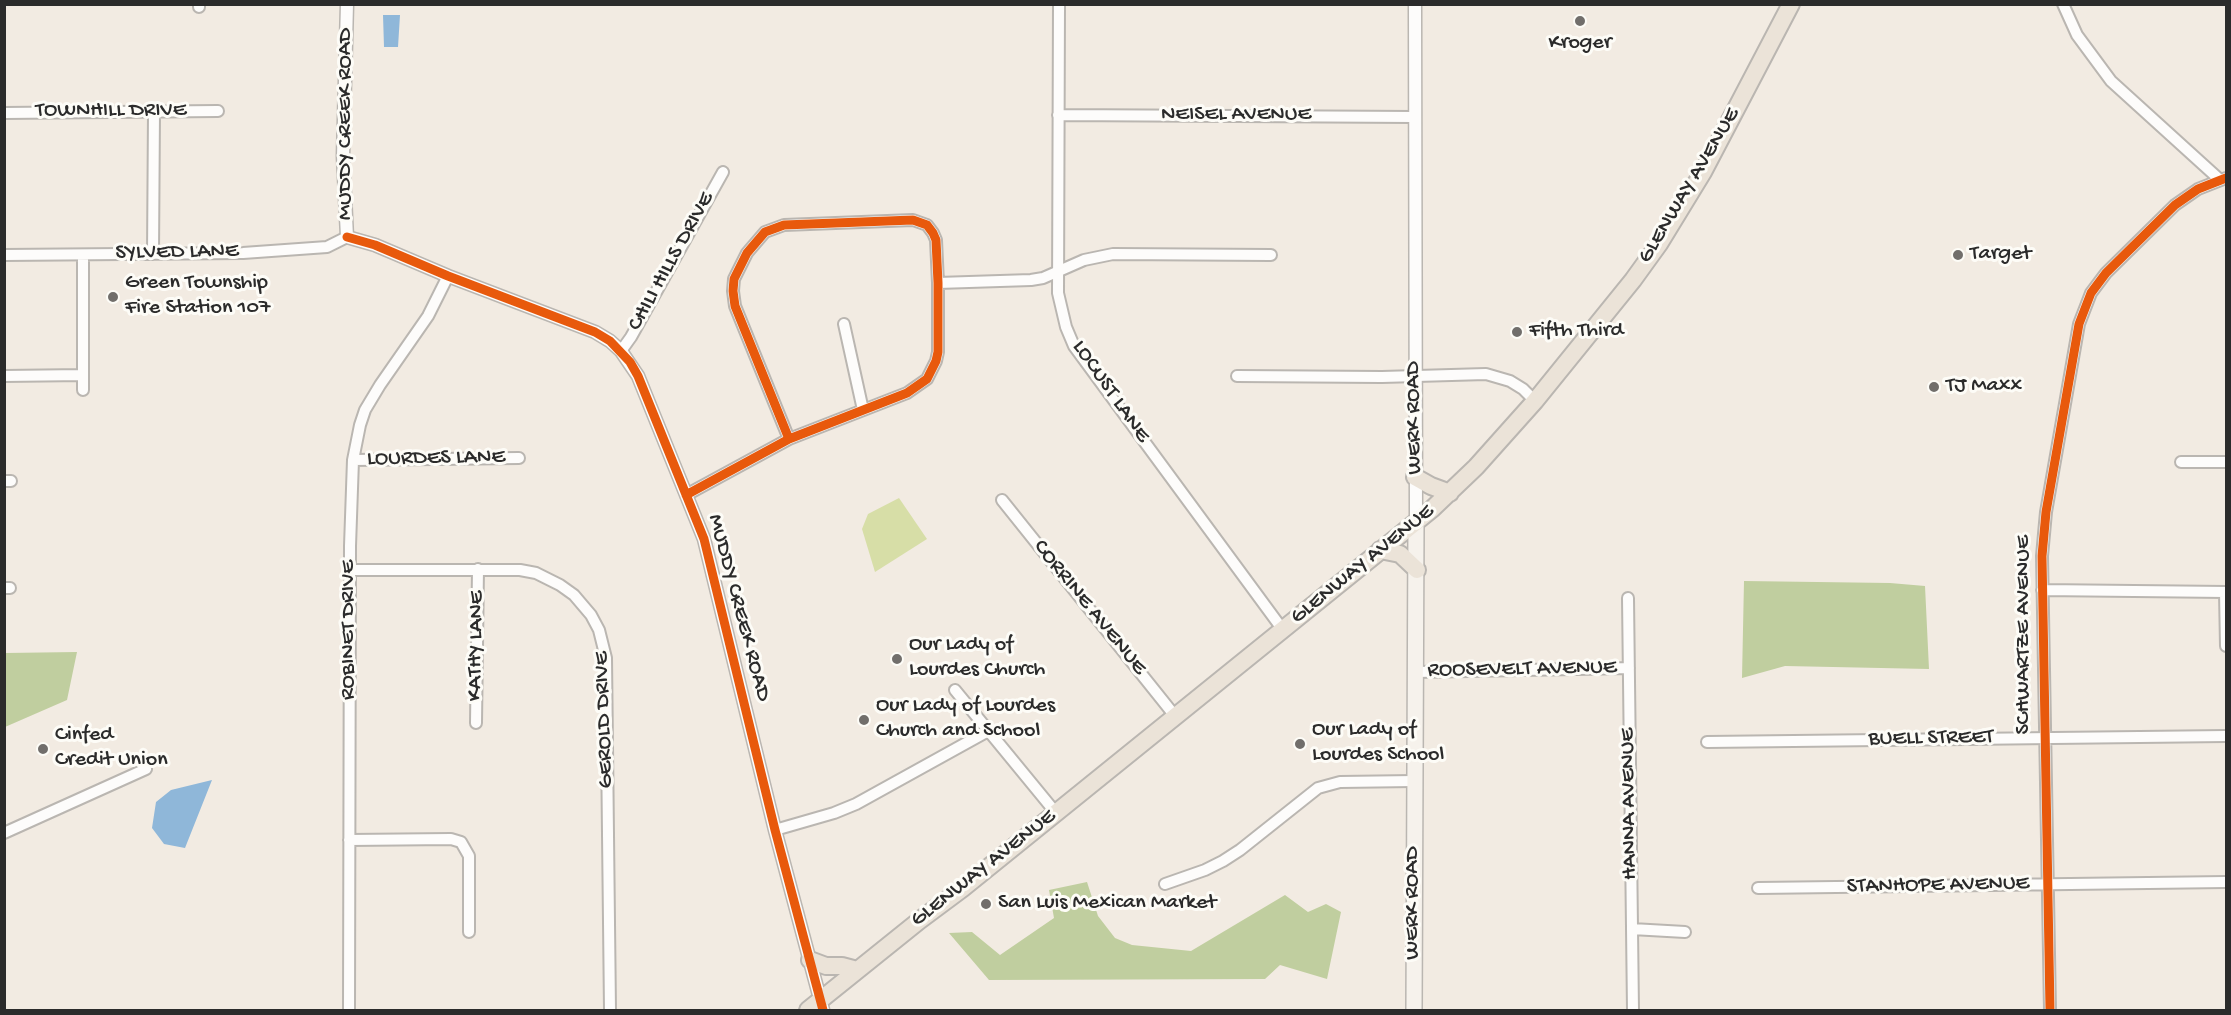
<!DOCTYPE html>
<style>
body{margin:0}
#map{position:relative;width:2231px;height:1015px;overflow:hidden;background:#f2ebe2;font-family:"Gochi Hand",sans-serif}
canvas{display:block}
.frame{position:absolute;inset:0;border:6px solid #2b2b2b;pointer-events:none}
</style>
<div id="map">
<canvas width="2231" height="1015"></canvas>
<div class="frame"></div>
</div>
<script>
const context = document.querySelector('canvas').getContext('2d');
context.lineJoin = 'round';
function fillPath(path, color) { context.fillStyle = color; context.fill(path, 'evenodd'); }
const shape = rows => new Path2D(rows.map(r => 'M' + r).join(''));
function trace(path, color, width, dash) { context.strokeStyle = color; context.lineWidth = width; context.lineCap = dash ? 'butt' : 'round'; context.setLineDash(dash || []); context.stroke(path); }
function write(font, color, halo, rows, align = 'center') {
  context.font = font + ' "Gochi Hand",sans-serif'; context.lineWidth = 6; context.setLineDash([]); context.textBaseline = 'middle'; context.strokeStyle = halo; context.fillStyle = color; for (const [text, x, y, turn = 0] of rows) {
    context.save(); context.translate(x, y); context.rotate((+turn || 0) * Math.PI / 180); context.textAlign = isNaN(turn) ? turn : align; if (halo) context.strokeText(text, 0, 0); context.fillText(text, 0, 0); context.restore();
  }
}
fillPath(shape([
 [899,498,927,539,875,572,862,529,868,514]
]), '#d7dea7');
fillPath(shape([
 [1744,581,1890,583,1925,586,1929,669,1785,666,1742,678],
 [77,652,67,700,5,727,5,653],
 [1087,882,1098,916,1115,938,1132,945,1191,951,1285,895,1308,912,1326,904,1341,912,1327,979,1280,965,1265,979,989,980,949,933,972,932,1000,955,1054,918,1049,890]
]), '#c0ce9f');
fillPath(shape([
 [383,15,400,15,398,47,384,47],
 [212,780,185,848,164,844,152,828,156,802,171,790]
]), '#8fb7d9');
const minor = shape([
 [1059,4,1058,293,1066,327,1074,346,1283,630],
 [2063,4,2077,35,2111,81,2219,179],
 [199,7,199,4],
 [4,113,218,111],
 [1058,115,1414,117],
 [153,254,154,112],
 [4,255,243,253,327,247,347,237],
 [938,283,1031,280,1043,278,1084,260,1113,254,1271,255],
 [844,324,863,410],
 [621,351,631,337,723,172],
 [4,376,83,375],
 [1237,376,1382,377,1486,374,1510,381,1523,389,1535,401],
 [83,390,83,255],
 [353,460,519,458],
 [2181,462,2226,462],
 [4,481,11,481],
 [686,495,789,439,907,393,927,379,936,361,938,352,938,283,936,240,933,233,927,225,913,220,784,225,765,232,747,253,734,279,733,291,735,306,789,439],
 [1002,500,1175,716],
 [351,570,520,570,536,573,560,585,574,595,591,615,599,630,606,658,610,1010],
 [4,588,10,588],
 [2042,590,2226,592],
 [2225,592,2226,646],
 [1628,598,1633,1010],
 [1416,672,1629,668],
 [955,690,1056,813],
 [476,723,478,569],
 [1707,742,2226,736],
 [775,830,834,813,856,804,988,731],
 [4,833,146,769],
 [349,840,451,839,461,842,469,856,469,932],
 [1165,884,1205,870,1223,861,1240,850,1318,788,1340,782,1414,781],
 [1758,888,2226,882],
 [1632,929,1685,932],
 [349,1010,350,546,353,460,360,425,365,410,380,385,428,316,448,276],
 [2050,1010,2042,556,2046,512,2079,324,2091,293,2106,273,2175,205,2198,189,2226,178]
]);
const tertiary = shape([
 [347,4,343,156,347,237,375,245,448,276,595,332,610,341,621,351,638,376,704,539,775,830,823,1010],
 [1415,4,1416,522]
]);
const secondary = shape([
 [1414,1010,1416,522]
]);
const primary = shape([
 [1415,477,1431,486,1450,493],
 [1380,550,1400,554,1417,570],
 [810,960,826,966,842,966,857,970],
 [808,1010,920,920,963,888,1432,509,1476,467,1535,401,1633,280,1659,244,1703,172,1791,4]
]);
trace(minor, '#bab6b1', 14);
trace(tertiary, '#bab6b1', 15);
trace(secondary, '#bab6b1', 18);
trace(primary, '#bab6b1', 20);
trace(minor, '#fdfcfb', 10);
trace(tertiary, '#fdfcfb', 12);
trace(secondary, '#f6f2ec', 15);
trace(primary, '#ebe3d8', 16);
trace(shape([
 [347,237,375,245,448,276,595,332,610,341,630,362,638,376,704,539,775,830,823,1010],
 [686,495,789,439,907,393,927,379,936,361,938,352,938,283,936,240,933,233,927,225,913,220,784,225,765,232,747,253,734,279,733,291,735,306,789,439],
 [2050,1010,2042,556,2046,512,2079,324,2091,293,2106,273,2175,205,2198,189,2226,178]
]), '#e8590c', 9);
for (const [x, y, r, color] of [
 [1580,21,6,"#716e6b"],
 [1958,255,6,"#716e6b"],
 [113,297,6,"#716e6b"],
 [1517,332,6,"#716e6b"],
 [1934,387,6,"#716e6b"],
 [897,659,6,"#716e6b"],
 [864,720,6,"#716e6b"],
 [1300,744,6,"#716e6b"],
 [43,749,6,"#716e6b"],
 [986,904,6,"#716e6b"]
]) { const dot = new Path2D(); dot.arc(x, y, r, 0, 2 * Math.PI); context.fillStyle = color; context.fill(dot); trace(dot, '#fdfcf7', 2); }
write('22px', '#2b2b2b', '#fdfcf7', [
 ["Kroger",1580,44,"center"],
 ["Target",1970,255],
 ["Green Township",125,284],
 ["Fire Station 107",125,309],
 ["Fifth Third",1529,332],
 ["TJ Maxx",1946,387],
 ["Our Lady of",909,646],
 ["Lourdes Church",909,671],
 ["Our Lady of Lourdes",876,707],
 ["Church and School",876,732],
 ["Our Lady of",1312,731],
 ["Lourdes School",1312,756],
 ["Cinfed",55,736],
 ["Credit Union",55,761],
 ["San Luis Mexican Market",998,904]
], 'left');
write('22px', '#2b2b2b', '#fdfcf7', [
 ["TOWNHILL DRIVE",111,112],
 ["NEISEL AVENUE",1236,116],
 ["MUDDY CREEK ROAD",347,124,-90],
 ["GLENWAY AVENUE",1690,186,-59],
 ["SYLVED LANE",177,253,-1],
 ["CHILI HILLS DRIVE",672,262,-61],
 ["LOCUST LANE",1110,392,55],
 ["WERK ROAD",1415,418,-91],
 ["LOURDES LANE",436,459,-1],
 ["GLENWAY AVENUE",1363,565,-39],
 ["MUDDY CREEK ROAD",738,608,75],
 ["CORRINE AVENUE",1089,608,51],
 ["ROBINET DRIVE",350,630,-90],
 ["SCHWARTZE AVENUE",2025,635,-90],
 ["KATHY LANE",477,646,-89],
 ["ROOSEVELT AVENUE",1522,670,-1],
 ["GEROLD DRIVE",605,720,-92],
 ["BUELL STREET",1931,739,-1],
 ["HANNA AVENUE",1630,804,-91],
 ["GLENWAY AVENUE",984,869,-38],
 ["STANHOPE AVENUE",1938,886,-1],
 ["WERK ROAD",1414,903,-90]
]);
</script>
